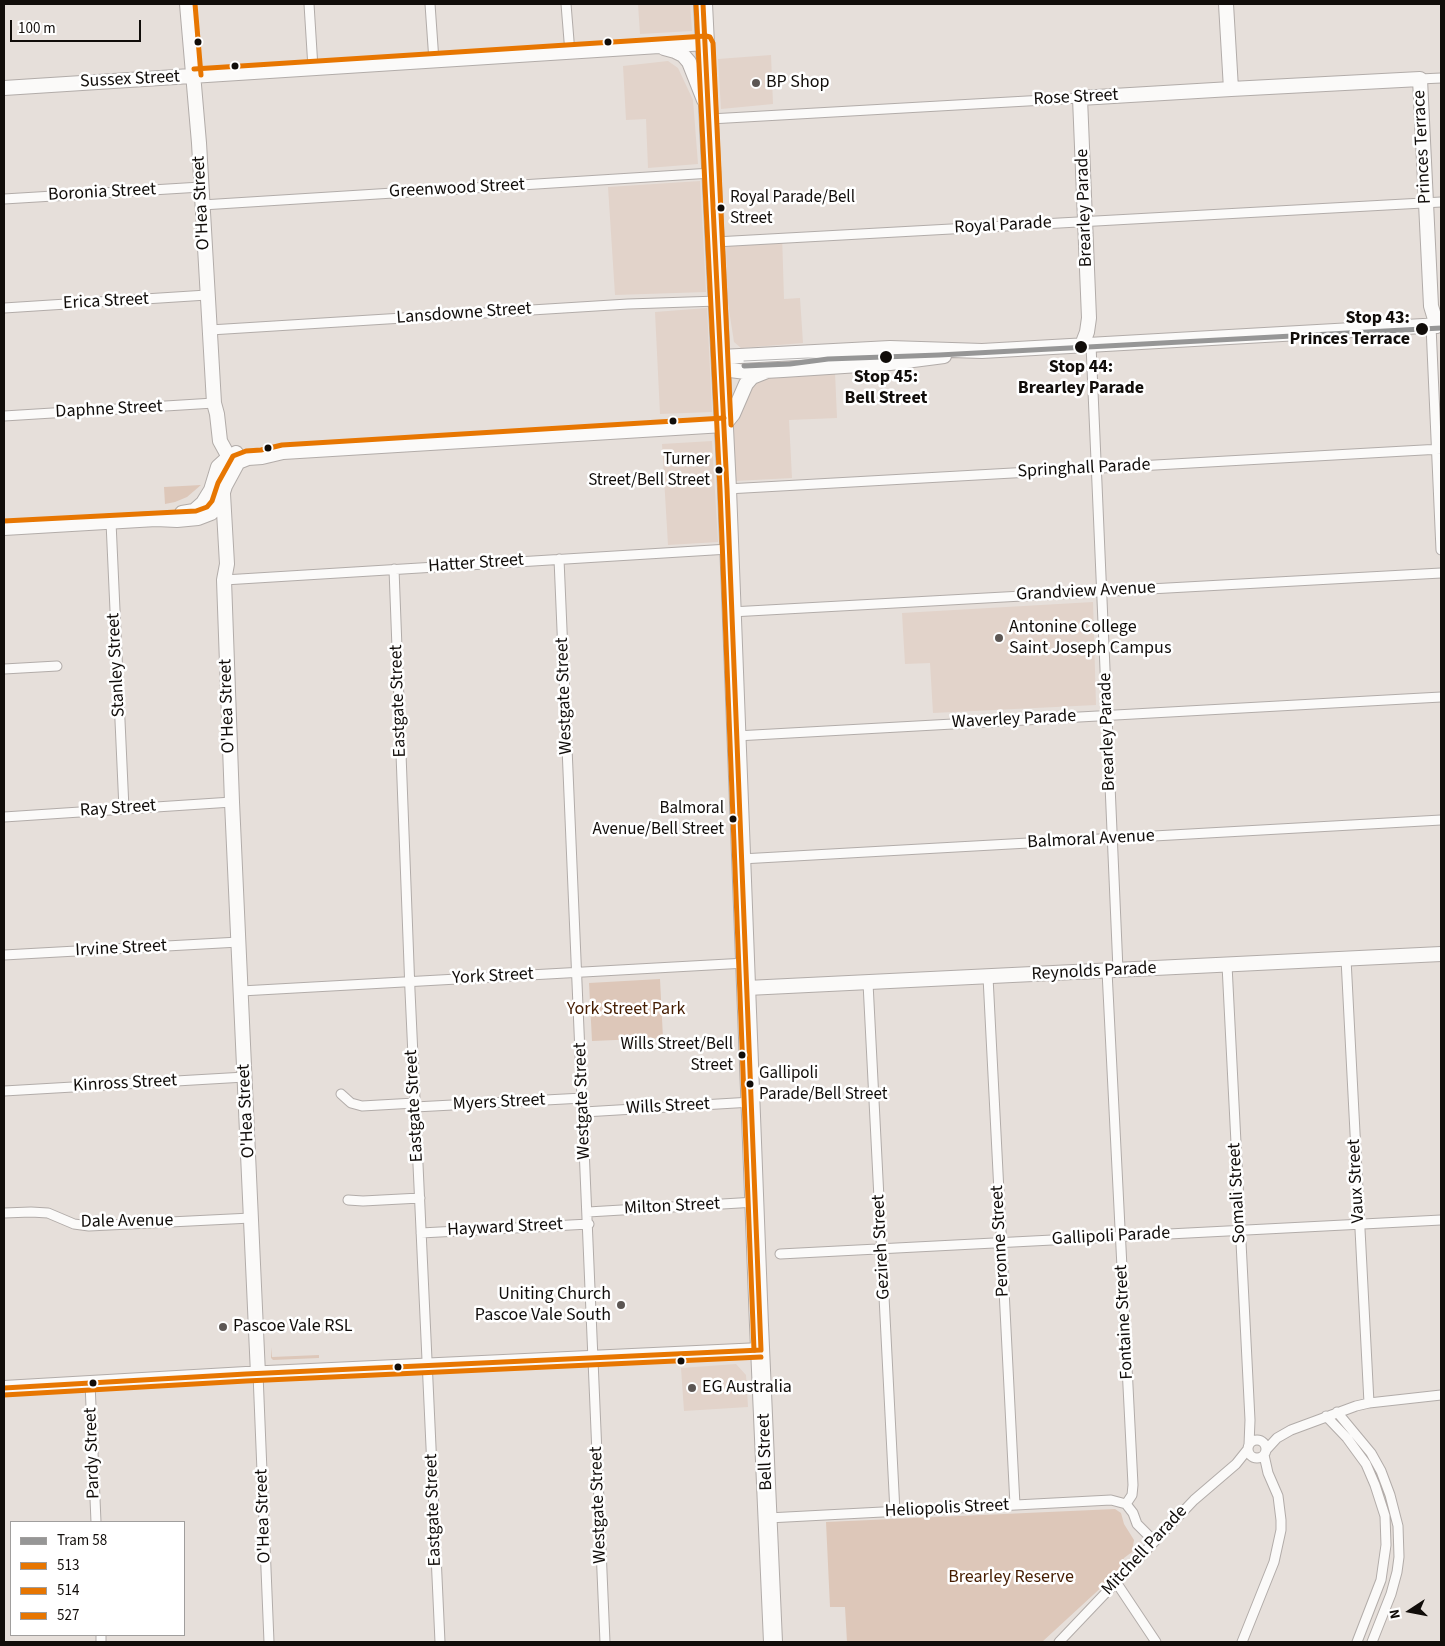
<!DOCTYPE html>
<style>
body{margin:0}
#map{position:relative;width:1445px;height:1646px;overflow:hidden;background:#e6dfda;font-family:"Source Sans 3",sans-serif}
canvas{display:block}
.frame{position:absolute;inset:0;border:5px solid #110d0a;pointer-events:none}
.legend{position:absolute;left:10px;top:1521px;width:175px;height:115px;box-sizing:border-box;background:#fff;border:1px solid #a09e9d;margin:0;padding:6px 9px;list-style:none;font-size:15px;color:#110d0a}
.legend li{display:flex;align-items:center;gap:10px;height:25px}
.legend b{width:25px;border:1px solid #a09e9d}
.north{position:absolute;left:1385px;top:1586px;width:50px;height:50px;-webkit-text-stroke:4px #fff;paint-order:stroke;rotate:259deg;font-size:14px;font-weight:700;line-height:20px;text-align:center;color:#110d0a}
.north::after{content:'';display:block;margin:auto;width:18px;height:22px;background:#110d0a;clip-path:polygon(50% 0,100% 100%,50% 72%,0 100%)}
.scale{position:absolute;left:10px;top:20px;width:131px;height:22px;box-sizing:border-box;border:2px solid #110d0a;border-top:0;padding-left:6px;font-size:15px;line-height:18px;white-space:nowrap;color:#110d0a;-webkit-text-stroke:4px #fff;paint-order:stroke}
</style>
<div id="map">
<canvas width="1445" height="1646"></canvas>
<div class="frame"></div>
<ul class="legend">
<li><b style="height:6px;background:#969696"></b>Tram 58</li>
<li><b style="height:6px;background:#e77601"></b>513</li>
<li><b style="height:6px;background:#e77601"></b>514</li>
<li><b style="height:6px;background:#e77601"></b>527</li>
</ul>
<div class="north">N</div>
<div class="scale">100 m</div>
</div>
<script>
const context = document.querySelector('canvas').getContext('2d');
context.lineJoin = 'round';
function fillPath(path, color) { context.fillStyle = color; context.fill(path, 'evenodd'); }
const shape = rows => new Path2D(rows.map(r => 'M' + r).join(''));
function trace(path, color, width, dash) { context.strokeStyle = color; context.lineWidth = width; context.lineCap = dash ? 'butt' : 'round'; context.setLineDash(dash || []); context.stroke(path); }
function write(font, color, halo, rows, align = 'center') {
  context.font = font + ' "Source Sans 3",sans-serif'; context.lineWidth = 5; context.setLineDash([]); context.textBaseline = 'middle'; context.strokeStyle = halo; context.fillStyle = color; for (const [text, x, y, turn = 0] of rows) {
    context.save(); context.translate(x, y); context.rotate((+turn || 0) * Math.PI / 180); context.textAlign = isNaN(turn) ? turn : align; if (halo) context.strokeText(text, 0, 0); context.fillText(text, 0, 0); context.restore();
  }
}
fillPath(shape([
 [638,4,690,4,692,31,640,34],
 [771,55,773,104,721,109,718,59],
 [668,61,678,68,693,100,698,164,648,168,646,119,626,120,623,66],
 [700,181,706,292,615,295,608,187],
 [782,234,784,299,800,298,803,343,741,348,734,342,727,297,726,237],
 [707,308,712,412,660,414,655,312],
 [835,372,837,418,789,420,792,478,735,481,733,429,747,388,765,377],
 [712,441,718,542,668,545,662,444],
 [1093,602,1096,705,933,713,930,663,905,664,902,613],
 [736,1364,746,1375,748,1407,684,1411,681,1368]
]), '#e2d3ca');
fillPath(shape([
 [201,485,187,497,175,502,165,504,164,487],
 [660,979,663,1038,592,1041,589,983],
 [271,1347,272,1357,319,1355,319,1358,273,1360,271,1358],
 [1115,1509,1121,1513,1124,1524,1134,1540,1132,1552,1124,1558,1118,1572,1042,1642,847,1642,845,1607,830,1607,826,1522]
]), '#ddc7b9');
const street = shape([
 [309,4,313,68],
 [430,4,434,61],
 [566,4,570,53],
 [1420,79,1441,78],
 [710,119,1080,98],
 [4,199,201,187],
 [202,205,712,173],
 [715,242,1441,202],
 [4,308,207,295],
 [1431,326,1441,550],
 [210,330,628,304,718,301],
 [1091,345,1118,970],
 [4,416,214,403],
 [727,489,1441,449],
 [111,522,124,809],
 [559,559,605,1642],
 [394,569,410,991,440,1642],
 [224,580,729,549],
 [731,612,1441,573],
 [4,669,57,666],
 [736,736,1441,697],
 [4,817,232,802],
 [741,859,1441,820],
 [4,955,239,942],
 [1346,959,1369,1403],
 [1227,965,1250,1420,1249,1445],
 [1107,971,1133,1485,1132,1495,1126,1504,1133,1513,1137,1524,1154,1541],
 [988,977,1015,1505],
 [868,983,895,1512],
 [241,991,746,963],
 [4,1091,245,1077],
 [341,1094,351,1103,362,1106,415,1103],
 [415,1107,583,1098],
 [584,1112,752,1102],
 [348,1200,363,1201,420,1198],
 [588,1212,756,1202],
 [4,1213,31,1212,48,1213,74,1224,89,1226,251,1218],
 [421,1233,589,1224],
 [780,1254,1441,1220],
 [258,1374,269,1642],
 [90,1383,96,1522],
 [1337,1412,1371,1453,1381,1471,1390,1495,1398,1526,1399,1557,1397,1572,1391,1594,1372,1642],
 [1326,1416,1347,1438,1366,1464,1375,1485,1385,1516,1386,1545,1381,1580,1357,1642],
 '1248 1449a9 9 0 1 1 18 0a9 9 0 1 1-18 0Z',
 [1266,1450,1277,1438,1291,1430,1356,1406,1369,1403,1441,1395],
 [768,1518,1111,1500,1126,1504],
 [1116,1582,1156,1642],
 [101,1635,101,1642],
 [1059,1642,1194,1500,1236,1464,1248,1449],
 [1242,1642,1274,1562,1281,1530,1281,1520,1278,1496,1268,1473,1264,1455]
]);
const secondary = shape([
 [187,4,199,143,214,403,217,414,220,441,231,461,231,474],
 [1226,4,1231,89],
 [664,48,675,51,683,55,689,62,704,100],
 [4,88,706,43],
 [1082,345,1087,332,1089,318,1080,98,1231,89,1420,79,1431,306,1437,326],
 [721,357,890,348,982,351,1441,325],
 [722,369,746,372,783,370,890,363,944,356],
 [223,494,227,564,224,580,232,802,258,1374],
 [182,513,194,511,203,503,211,490,218,467,229,457,236,453],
 [4,528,156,519,177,520,198,518,211,513,219,505,225,486,238,462,248,458,262,457,283,452,724,425,733,414,746,384,752,377,767,371],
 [747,988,1441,954],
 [4,1388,246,1374,761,1350]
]);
const highway = shape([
 [703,4,727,489,759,1325,773,1642]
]);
trace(street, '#b2aca9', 11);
trace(secondary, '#b2aca9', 16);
trace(highway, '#b2aca9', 20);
trace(street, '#fbfaf9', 9);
trace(secondary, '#fbfaf9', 14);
trace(highway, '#fbfaf9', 18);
trace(shape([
 [744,361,808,358,828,359]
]), '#b7b5b4', 1);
trace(shape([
 [703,4,727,489,761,1350],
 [4,1388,246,1374,761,1350]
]), '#e77601', 5);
trace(shape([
 [696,4,720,489,754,1350],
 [4,1395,246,1381,761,1357]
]), '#e77601', 5);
trace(shape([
 [195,4,201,75],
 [194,69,706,36,710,37,713,43,731,425],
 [4,521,196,511,207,507,212,501,218,483,233,456,246,451,261,450,282,445,724,418]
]), '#e77601', 5);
trace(shape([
 [744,366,790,364,828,359,939,355,1441,328]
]), '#969696', 5);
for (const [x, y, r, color] of [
 [198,42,4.5,"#110d0a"],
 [608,42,4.5,"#110d0a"],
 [235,66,4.5,"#110d0a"],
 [756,83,5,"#5c5653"],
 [721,208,4.5,"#110d0a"],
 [1422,329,7,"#110d0a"],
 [1081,347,7,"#110d0a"],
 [886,357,7,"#110d0a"],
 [673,421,4.5,"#110d0a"],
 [268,448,4.5,"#110d0a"],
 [719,470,4.5,"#110d0a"],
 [999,638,5,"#5c5653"],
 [733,819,4.5,"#110d0a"],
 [742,1055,4.5,"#110d0a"],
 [750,1084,4.5,"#110d0a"],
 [621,1305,5,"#5c5653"],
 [223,1327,5,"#5c5653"],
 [681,1361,4.5,"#110d0a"],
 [398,1367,4.5,"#110d0a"],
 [93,1383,4.5,"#110d0a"],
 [692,1388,5,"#5c5653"]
]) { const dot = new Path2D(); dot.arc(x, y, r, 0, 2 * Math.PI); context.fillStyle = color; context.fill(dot); trace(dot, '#fff', 2); }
write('17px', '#110d0a', '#fff', [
 ["Royal Parade/Bell",730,198,"left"],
 ["Street",730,219,"left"],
 ["Turner",710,460],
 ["Street/Bell Street",710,481],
 ["Balmoral",724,809],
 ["Avenue/Bell Street",724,830],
 ["Wills Street/Bell",733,1045],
 ["Street",733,1066],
 ["Gallipoli",759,1074,"left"],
 ["Parade/Bell Street",759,1095,"left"]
], 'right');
write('18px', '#110d0a', '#fff', [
 ["Sussex Street",130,80,-3],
 ["Rose Street",1076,98,-3],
 ["Princes Terrace",1423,147,-93],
 ["Greenwood Street",457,189,-3],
 ["Boronia Street",102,193,-3],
 ["O'Hea Street",202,203,-93],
 ["Brearley Parade",1085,208,-92],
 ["Royal Parade",1003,226,-3],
 ["Erica Street",106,302,-3],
 ["Lansdowne Street",464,314,-4],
 ["Daphne Street",109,410,-3],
 ["Springhall Parade",1084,469,-3],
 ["Hatter Street",476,564,-4],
 ["Grandview Avenue",1086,592,-3],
 ["Stanley Street",117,665,-93],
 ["Westgate Street",565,696,-92],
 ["Eastgate Street",399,701,-92],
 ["O'Hea Street",228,706,-92],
 ["Waverley Parade",1014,720,-3],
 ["Brearley Parade",1108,732,-92],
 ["Ray Street",118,809,-4],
 ["Balmoral Avenue",1091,840,-3],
 ["Irvine Street",121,949,-3],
 ["Reynolds Parade",1094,972,-3],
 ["York Street",493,977,-3],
 ["Kinross Street",125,1084,-3],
 ["Westgate Street",583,1101,-92],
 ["Myers Street",499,1103,-3],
 ["Eastgate Street",415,1106,-93],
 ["Wills Street",668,1107,-3],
 ["O'Hea Street",247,1111,-93],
 ["Vaux Street",1357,1181,-93],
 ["Somali Street",1238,1193,-93],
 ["Milton Street",672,1207,-3],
 ["Dale Avenue",127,1222,-1],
 ["Hayward Street",505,1228,-3],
 ["Gallipoli Parade",1111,1237,-3],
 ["Peronne Street",1001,1241,-93],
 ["Gezireh Street",882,1247,-93],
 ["Fontaine Street",1125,1322,-93],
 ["Bell Street",766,1452,-92],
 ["Pardy Street",93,1453,-92],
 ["Westgate Street",599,1505,-92],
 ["Heliopolis Street",947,1509,-3],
 ["Eastgate Street",434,1510,-92],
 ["O'Hea Street",264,1516,-92],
 ["Mitchell Parade",1145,1551,-47]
]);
write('18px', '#110d0a', '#fff', [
 ["BP Shop",766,83],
 ["Antonine College",1009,628],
 ["Saint Joseph Campus",1009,649],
 ["Uniting Church",611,1295,"right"],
 ["Pascoe Vale South",611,1316,"right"],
 ["Pascoe Vale RSL",233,1327],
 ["EG Australia",702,1388]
], 'left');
write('bold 18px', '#110d0a', '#fff', [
 ["Stop 43:",1410,319,"right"],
 ["Princes Terrace",1410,340,"right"],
 ["Stop 44:",1081,368],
 ["Brearley Parade",1081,389],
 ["Stop 45:",886,378],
 ["Bell Street",886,399]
]);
write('18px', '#451c00', '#fff', [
 ["York Street Park",626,1010],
 ["Brearley Reserve",1011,1578]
]);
</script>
